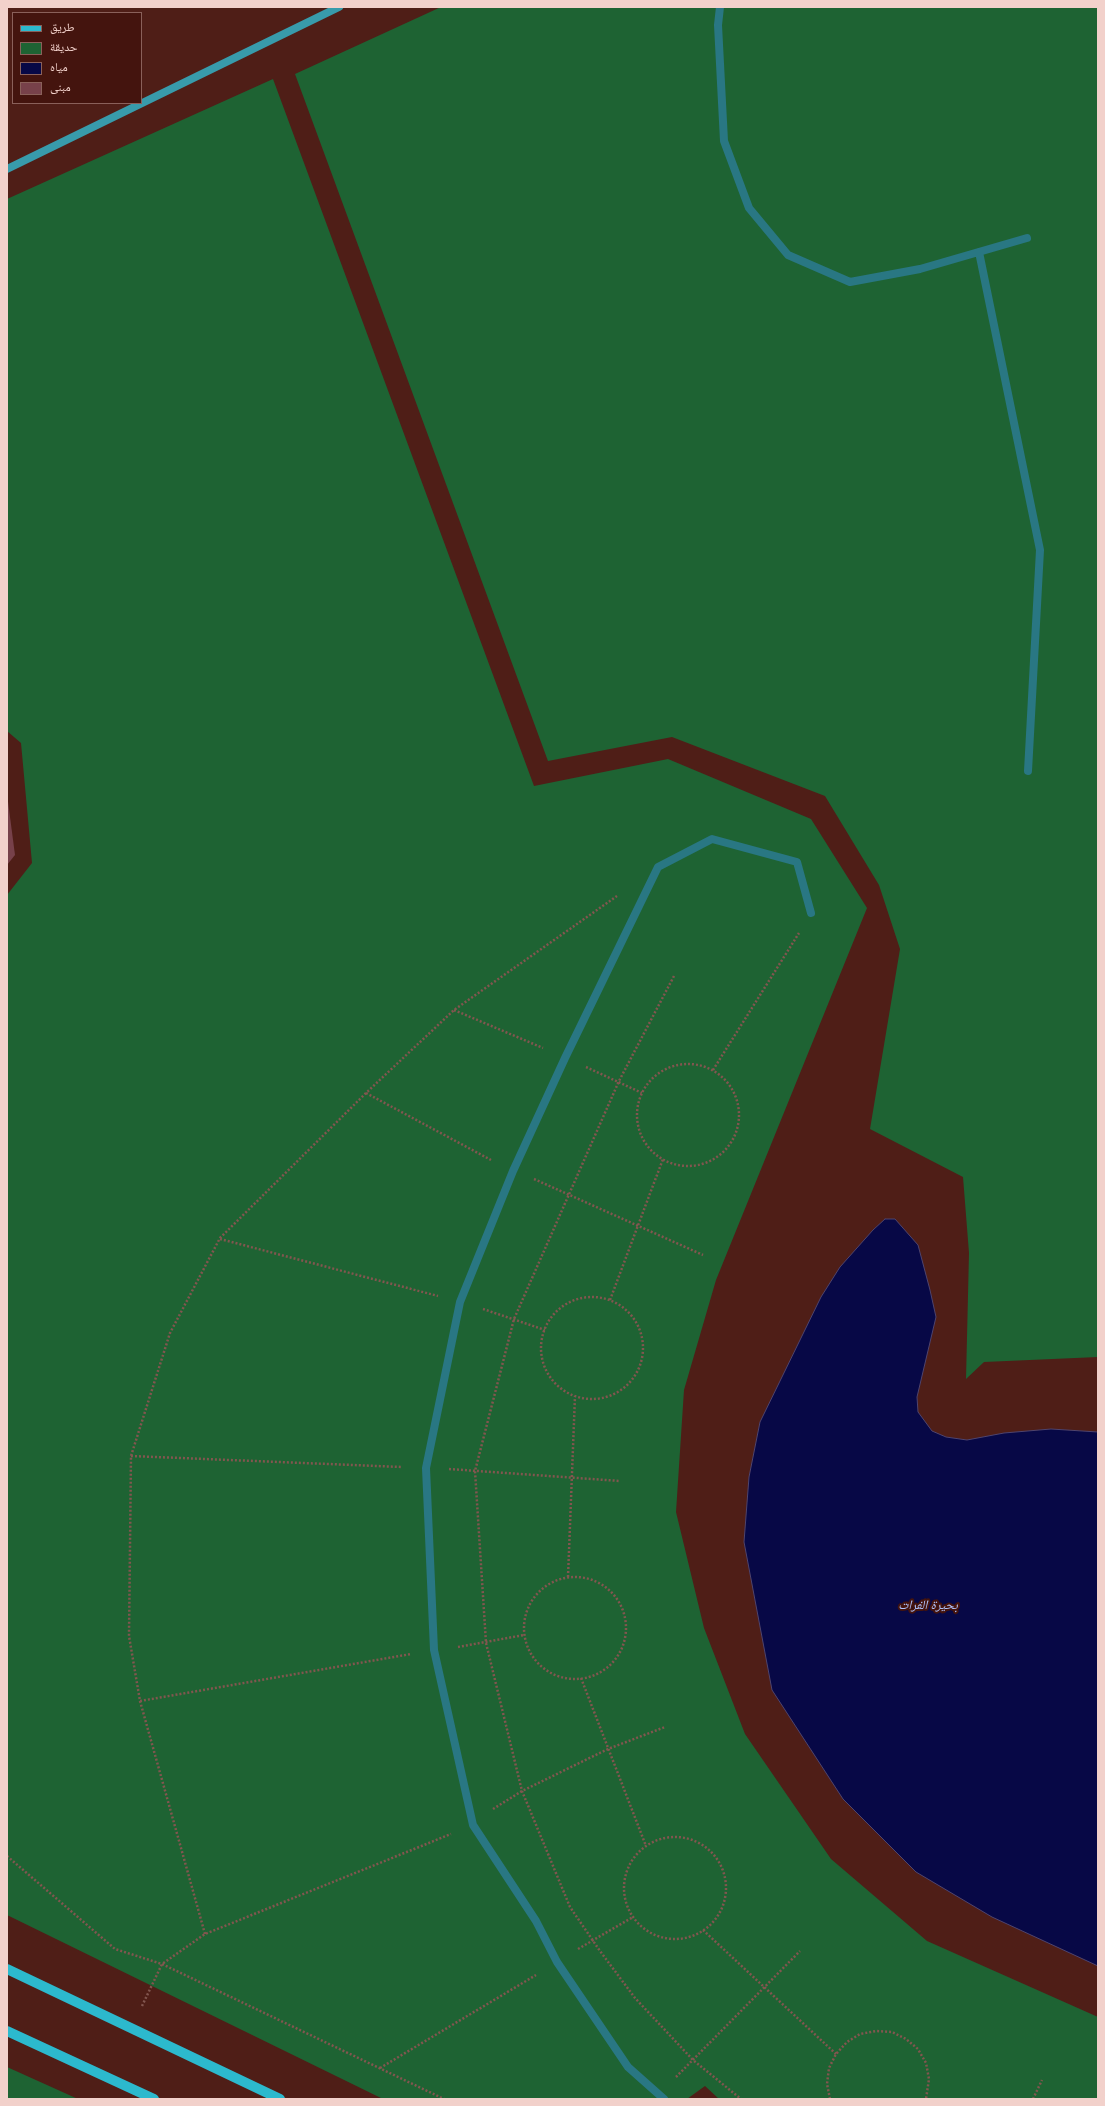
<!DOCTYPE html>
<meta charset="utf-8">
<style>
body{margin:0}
#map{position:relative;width:1105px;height:2106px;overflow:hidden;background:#4f1e17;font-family:"Roboto Condensed","Noto Naskh Arabic",sans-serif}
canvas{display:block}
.frame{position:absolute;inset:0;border:8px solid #f2d1cb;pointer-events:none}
.legend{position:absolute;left:12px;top:12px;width:130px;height:92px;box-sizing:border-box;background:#44140e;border:1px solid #8a605a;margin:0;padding:5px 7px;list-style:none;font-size:12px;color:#f2d1cb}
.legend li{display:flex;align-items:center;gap:8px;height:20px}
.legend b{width:20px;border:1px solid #8a605a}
</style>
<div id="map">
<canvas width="1105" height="2106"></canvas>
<div class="frame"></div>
<ul class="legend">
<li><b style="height:5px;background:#2cb9cd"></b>طريق</li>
<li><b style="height:11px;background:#1e6333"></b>حديقة</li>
<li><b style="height:11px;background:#070846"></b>مياه</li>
<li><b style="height:11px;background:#77414a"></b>مبنى</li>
</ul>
</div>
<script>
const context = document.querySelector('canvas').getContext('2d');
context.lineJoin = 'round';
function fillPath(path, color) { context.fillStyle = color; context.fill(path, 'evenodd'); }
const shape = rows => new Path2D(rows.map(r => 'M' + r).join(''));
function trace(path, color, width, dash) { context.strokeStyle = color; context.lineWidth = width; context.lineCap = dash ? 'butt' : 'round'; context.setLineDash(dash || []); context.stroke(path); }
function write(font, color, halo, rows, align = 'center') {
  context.font = font + ' "Roboto Condensed","Noto Naskh Arabic",sans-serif'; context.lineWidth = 4; context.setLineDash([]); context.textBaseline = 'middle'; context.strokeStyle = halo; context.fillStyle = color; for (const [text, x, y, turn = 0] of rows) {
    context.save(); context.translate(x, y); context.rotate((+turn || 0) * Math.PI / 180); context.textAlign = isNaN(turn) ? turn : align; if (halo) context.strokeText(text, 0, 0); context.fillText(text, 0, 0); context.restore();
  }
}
fillPath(shape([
 [441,7,1098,7,1098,1357,984,1362,966,1379,969,1253,963,1177,870,1129,900,949,879,885,825,796,672,737,548,761,295,74],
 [273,79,534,786,668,759,811,819,867,908,716,1280,684,1390,676,1512,704,1628,745,1734,831,1859,927,1941,1098,2017,1098,2099,719,2099,705,2086,687,2099,383,2099,7,1915,7,895,32,863,21,743,7,731,7,199],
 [7,2067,78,2099,7,2099]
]), '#1e6333');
const water = shape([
 [885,1219,895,1219,918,1245,930,1290,936,1317,917,1397,918,1412,932,1431,946,1437,967,1440,1004,1433,1051,1429,1098,1432,1098,1966,992,1917,916,1872,843,1799,772,1690,744,1542,749,1477,760,1422,821,1297,840,1267,873,1230,885,1219]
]);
fillPath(water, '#070846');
trace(water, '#4e446e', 1);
fillPath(shape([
 [7,794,15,855,7,865]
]), '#77414a');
trace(shape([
 [674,976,619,1081,514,1319,475,1471,486,1643,522,1791,570,1907,600,1951,635,1998,693,2060,741,2099],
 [454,1010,543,1048],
 '637 1115a51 51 0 1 1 102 0a51 51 0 1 1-102 0Z',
 [586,1067,642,1093],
 [713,1070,799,933],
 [366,1093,491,1160],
 [534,1179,703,1255],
 [220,1239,438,1296],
 '541 1348a51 51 0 1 1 102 0a51 51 0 1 1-102 0Z',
 [610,1300,663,1159],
 [483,1309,545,1330],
 [131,1456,402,1467],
 [449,1469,620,1481],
 [568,1577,575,1396],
 '524 1628a51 51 0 1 1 102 0a51 51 0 1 1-102 0Z',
 [458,1647,524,1635],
 [581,1678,646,1846],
 [140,1701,411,1654],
 [493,1809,522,1791,608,1749,665,1727],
 '624 1888a51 51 0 1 1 102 0a51 51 0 1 1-102 0Z',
 [7,1856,115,1949,162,1964,444,2099],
 [703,1930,836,2054],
 [205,1934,140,1701,129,1636,131,1456,170,1333,220,1238,366,1093,454,1010,617,896],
 [578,1949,633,1917],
 [142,2006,162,1964,205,1934,451,1834],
 [380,2068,536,1975],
 [676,2077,800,1951],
 [830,2099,827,2084,829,2068,836,2054,847,2042,860,2034,876,2031,892,2032,906,2039,918,2049,926,2063,929,2079,926,2099],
 [1033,2099,1042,2080]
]), '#82564f', 2.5, [2, 2]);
trace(shape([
 [720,7,718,25,724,141,749,208,788,255,850,282,920,269,1027,238],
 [979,252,1040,550,1028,771]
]), '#297783', 8);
trace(shape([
 [664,2099,628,2067,557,1962,536,1921,473,1825,434,1650,426,1468,460,1302,513,1171,565,1058,658,867,712,839,797,862,811,913]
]), '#297783', 8);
trace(shape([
 [7,169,339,7]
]), '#389bab', 8);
trace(shape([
 [7,1969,280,2099],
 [7,2031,154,2099]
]), '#2cb9cd', 10);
write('italic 13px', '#b0c3fd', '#44140e', [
 ["بحيرة الفرات",928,1606]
]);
</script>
